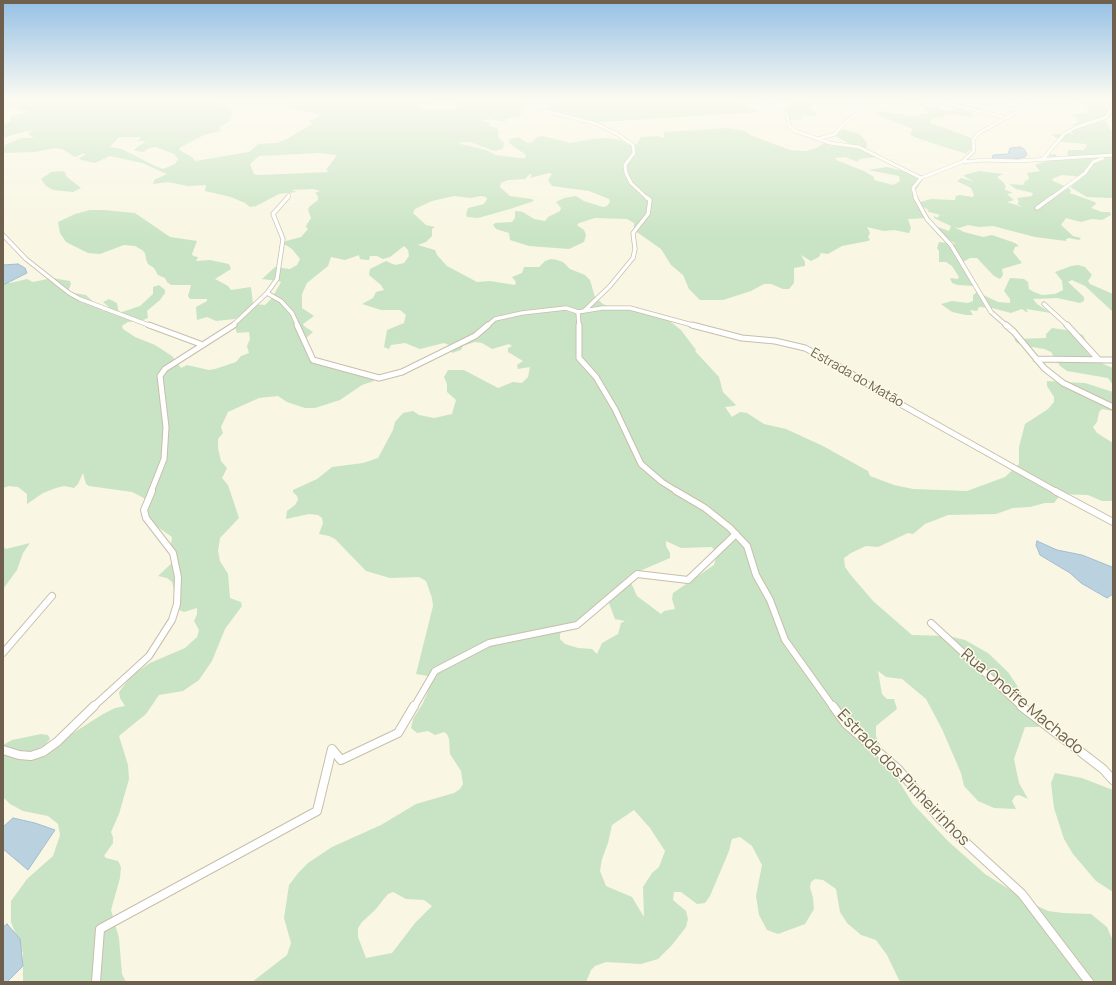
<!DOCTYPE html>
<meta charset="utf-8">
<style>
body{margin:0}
#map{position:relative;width:1116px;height:985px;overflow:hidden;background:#f9f6e3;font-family:Manrope,sans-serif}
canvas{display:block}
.frame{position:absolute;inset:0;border:4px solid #6e604c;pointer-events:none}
</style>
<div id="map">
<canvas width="1116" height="985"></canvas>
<div class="frame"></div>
</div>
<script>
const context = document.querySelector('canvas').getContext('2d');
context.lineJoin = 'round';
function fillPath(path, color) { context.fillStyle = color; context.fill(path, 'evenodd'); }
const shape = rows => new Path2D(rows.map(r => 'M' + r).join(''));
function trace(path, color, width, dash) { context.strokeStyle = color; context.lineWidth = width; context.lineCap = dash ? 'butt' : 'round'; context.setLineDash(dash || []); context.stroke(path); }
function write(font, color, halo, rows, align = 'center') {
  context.font = font + ' Manrope,sans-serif'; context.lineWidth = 3; context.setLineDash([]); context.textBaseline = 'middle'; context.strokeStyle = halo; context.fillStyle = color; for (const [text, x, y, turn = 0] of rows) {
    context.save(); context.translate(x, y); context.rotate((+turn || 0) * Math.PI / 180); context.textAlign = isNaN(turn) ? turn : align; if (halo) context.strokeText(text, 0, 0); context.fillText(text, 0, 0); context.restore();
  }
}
fillPath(shape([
 [3,98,211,98,221,105,230,106,233,112,230,121,219,128,221,130,220,131,204,135,179,148,181,151,192,157,195,161,249,152,258,144,277,143,287,139,312,124,309,121,318,117,319,114,300,111,287,107,282,102,286,99,517,99,511,102,519,101,527,107,519,110,522,112,519,117,506,119,505,122,489,119,481,121,492,123,488,125,498,129,499,138,504,143,503,149,494,151,470,142,460,142,461,144,486,150,496,155,520,158,525,158,526,155,509,143,510,139,519,137,527,143,532,142,537,137,543,136,570,143,592,139,607,138,621,140,628,145,632,145,637,144,641,137,657,136,665,138,663,133,666,132,727,128,745,131,750,135,790,150,806,151,816,148,824,143,850,144,835,136,843,129,860,134,867,143,866,148,878,157,859,159,858,162,845,157,835,158,836,160,864,171,874,177,874,180,893,185,900,181,899,176,868,170,887,167,925,176,913,194,916,203,928,218,908,219,911,228,909,233,894,230,884,231,867,227,870,233,868,237,870,240,868,241,842,246,828,254,821,253,819,257,811,261,801,255,805,262,805,266,794,268,794,283,789,289,783,289,771,284,764,284,751,291,723,300,700,300,689,289,683,275,671,265,661,249,634,230,634,223,627,219,595,218,579,223,577,225,584,230,586,235,584,242,569,249,529,246,510,240,509,233,496,229,493,225,495,223,512,222,515,218,515,212,516,211,523,212,534,219,545,221,548,217,560,211,561,208,556,202,564,198,576,196,584,201,603,207,607,206,610,202,609,199,589,191,552,186,548,180,552,174,549,173,530,178,532,175,530,174,525,179,508,180,501,183,500,187,510,196,532,199,534,201,510,209,478,218,467,217,466,214,468,208,484,204,487,199,486,197,481,196,470,198,454,196,432,201,415,209,413,213,426,225,435,227,432,229,432,236,426,242,418,245,435,250,437,255,447,266,477,282,490,281,515,285,516,282,512,277,522,273,524,267,539,267,545,261,551,259,557,260,563,262,570,269,585,275,590,280,595,297,603,304,615,310,630,308,659,316,671,322,681,330,696,350,695,351,719,377,723,392,736,405,734,406,725,407,732,417,740,412,747,413,764,424,786,429,823,446,868,471,870,476,894,485,913,489,967,491,1005,477,1019,464,1019,447,1025,424,1048,409,1054,402,1054,397,1047,386,1047,381,1085,383,1113,392,1113,411,1102,409,1099,412,1097,422,1093,427,1097,433,1113,443,1113,501,1102,501,1088,495,1061,494,1054,503,1045,503,1030,507,1013,508,996,514,948,515,925,524,913,534,908,533,878,547,866,546,851,553,844,558,845,567,850,574,873,601,912,635,949,636,965,640,988,653,1008,672,1016,684,1039,727,1025,727,1014,759,1019,783,1028,799,1019,795,1015,796,1012,801,1016,809,994,808,978,801,964,786,961,773,942,729,926,699,902,679,886,677,878,671,882,694,887,699,894,699,897,709,876,726,876,736,889,765,913,804,948,841,985,874,1031,903,1048,911,1063,913,1091,914,1107,927,1113,941,1113,982,904,982,899,980,887,955,876,940,861,935,847,923,840,912,836,889,823,880,815,879,811,882,810,887,813,898,814,909,805,924,778,934,767,930,759,915,756,896,762,865,752,846,740,837,732,839,729,851,710,896,705,903,697,904,681,892,674,892,673,900,686,911,688,919,686,927,672,945,658,959,641,964,606,962,595,966,591,970,586,982,252,982,287,955,291,943,284,918,289,885,299,872,308,863,332,847,381,825,416,804,454,793,460,789,463,784,461,771,450,754,449,739,447,734,444,732,435,735,428,731,417,733,411,728,413,719,423,703,430,686,428,676,416,674,433,606,432,598,426,581,419,577,390,578,366,571,335,539,329,536,319,534,323,523,322,518,318,515,309,514,286,519,287,511,295,505,298,500,297,496,293,492,293,490,317,479,332,467,363,463,378,458,393,430,395,422,403,413,413,411,419,415,434,418,452,414,456,400,447,392,447,384,444,377,448,370,464,370,498,388,513,382,522,383,528,377,530,367,518,369,517,365,523,361,508,352,508,348,512,346,509,344,492,349,482,343,475,342,463,346,461,350,452,353,449,345,444,343,420,349,405,343,391,345,389,349,384,347,387,330,404,323,406,315,400,310,381,310,362,304,373,298,376,292,384,290,381,285,369,275,370,269,386,261,395,265,404,263,409,256,408,250,404,246,390,257,383,259,377,256,370,256,369,260,366,260,360,259,359,255,345,260,331,257,328,266,307,283,302,294,302,308,314,316,303,324,304,326,313,332,304,340,313,358,371,376,374,381,362,385,340,400,315,408,305,408,287,402,278,396,259,398,228,412,221,427,223,433,218,439,218,448,221,461,227,468,222,478,228,485,239,518,220,538,218,551,220,561,228,574,230,598,241,602,242,606,225,629,212,661,199,680,183,691,159,695,146,714,119,736,128,765,129,779,119,814,111,832,113,837,113,843,104,856,106,858,118,861,121,867,120,878,111,910,119,938,122,974,126,982,23,982,23,953,11,922,11,901,27,879,53,856,60,835,58,824,48,816,23,811,10,804,3,797,3,745,12,740,41,734,48,735,50,739,45,745,38,749,8,757,28,757,45,751,103,714,115,708,125,706,120,698,119,692,132,675,150,663,185,648,197,637,199,630,194,621,197,614,197,608,184,612,179,610,172,582,167,578,158,576,174,561,176,554,171,544,172,537,149,521,144,498,132,492,89,486,86,484,83,473,78,484,74,488,64,486,56,488,43,493,27,504,27,494,18,487,9,486,3,488,3,281,10,283,27,279,33,282,52,278,70,281,71,284,68,292,86,295,103,311,106,311,109,307,103,302,109,299,117,303,119,313,140,306,153,294,153,287,159,285,165,290,165,293,160,300,147,311,148,318,141,321,128,322,122,326,123,329,135,337,155,345,172,356,181,368,187,365,209,370,215,369,236,362,241,356,249,353,247,346,250,339,249,332,237,333,235,327,232,325,249,310,235,319,216,321,207,317,197,320,196,307,207,301,207,299,190,299,188,296,191,285,171,285,167,282,165,278,158,275,154,268,148,264,146,259,145,253,142,250,135,246,124,245,100,254,88,253,66,242,60,233,58,222,75,214,90,210,104,210,135,213,170,237,197,241,192,254,193,256,198,257,196,261,210,260,229,264,231,269,215,279,228,286,231,290,251,287,253,304,265,305,272,298,281,282,279,281,262,279,275,267,290,269,297,265,300,259,292,249,284,244,286,241,301,237,308,229,306,227,307,224,311,218,308,210,309,207,318,200,318,196,315,193,320,191,313,189,291,190,297,192,279,194,256,206,250,207,245,203,231,197,205,191,206,185,188,186,168,182,153,184,154,180,167,174,142,163,110,156,95,163,81,160,79,158,85,155,84,153,75,157,62,149,55,148,35,152,3,153,5,145,21,138,34,138,28,134,32,131,26,131,3,138,3,124,11,122,10,117,29,111,17,110,20,107,3,108,3,105,8,104,3,104],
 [436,102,449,103,463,105,450,110,431,109,424,113,427,109,418,107],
 [119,137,140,137,141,138,137,141,146,141,137,147,134,150,136,151,144,152,149,148,155,147,174,154,178,159,175,164,163,169,155,166,122,149,110,147],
 [319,153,337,155,326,170,329,172,259,175,254,174,250,164,259,156],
 [666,541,681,548,712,547,717,554,714,565,673,593,672,599,675,609,664,611,661,614,637,596,628,576,670,558,670,553,666,546],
 [605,596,607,598,615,619,625,621,621,623,618,634,602,643,597,654,592,649,578,648,565,644,560,639,560,634,564,629,588,613],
 [634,810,650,828,665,851,659,867,652,873,643,887,644,917,632,897,606,886,600,871,602,859,608,843,612,825],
 [393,892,406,899,424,900,432,906,415,923,392,953,366,958,358,937,358,928,362,922,375,910,388,894],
 [715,98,740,103,760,112,601,122,591,122,543,110,551,104,575,99],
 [904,98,917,99,921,103,949,111,955,109,934,99,945,99,968,106,981,107,984,111,958,108,970,112,972,113,971,117,945,114,943,115,944,118,937,117,930,120,931,123,974,139,971,150,967,152,967,154,916,138,910,134,913,129,880,116,875,112,881,111,917,117,924,113,929,113,925,110,927,109],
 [758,99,811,99,811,101,809,102,812,105,810,108,817,113,817,115,814,117,803,115,803,119,791,120,786,112,792,101],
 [1074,99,1113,99,1113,117,1100,116,1108,123,1109,128,1113,131,1113,198,1087,197,1070,187,1083,177,1062,175,1052,179,1053,181,1067,187,1071,190,1070,193,1095,202,1096,204,1091,208,1102,212,1110,212,1111,215,1102,220,1092,219,1081,222,1066,218,1061,225,1073,236,1081,238,1079,240,1069,238,1066,239,1066,241,1035,237,993,226,979,227,968,225,959,228,954,227,964,232,983,237,992,235,1015,243,1019,246,1015,247,1013,252,1022,263,1002,269,1003,275,1000,279,994,276,977,258,970,258,963,262,973,286,958,285,952,283,950,278,958,279,959,277,952,266,946,262,939,262,939,251,937,248,939,242,956,244,942,235,935,226,949,231,951,226,934,218,934,216,938,218,939,215,945,216,929,212,927,211,929,210,923,207,920,202,931,199,955,200,956,196,960,195,973,197,974,195,971,188,957,181,961,178,975,182,965,177,964,175,979,171,1003,174,997,177,1003,182,1006,187,1004,189,1013,193,1007,194,1014,200,1007,202,1022,207,1017,204,1019,202,1017,198,1032,196,1033,193,1016,189,1009,184,1023,185,1025,181,1029,179,1027,173,1040,171,1035,165,1050,160,1049,155,1055,154,1058,158,1068,156,1067,153,1068,150,1085,150,1084,149,1087,146,1085,144,1062,142,1051,134,1073,134,1069,128,1074,128,1073,125,1079,121,1070,114,1085,113,1088,110,1088,108],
 [62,171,65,172,66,176,81,188,73,192,53,190,46,186,41,179,51,172],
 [1078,265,1085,267,1092,275,1088,281,1090,284,1113,294,1113,312,1085,286,1072,280,1068,282,1084,297,1084,301,1080,303,1057,298,1033,299,1037,304,1051,313,1026,309,1028,312,1026,312,1022,309,1011,313,992,308,979,307,977,311,970,310,973,315,966,315,952,312,941,304,952,301,968,303,973,301,973,295,977,292,998,302,1010,303,1010,299,1004,291,1010,278,1024,279,1028,282,1029,289,1034,292,1042,295,1055,294,1063,290,1062,281,1055,272,1071,266],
 [1052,328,1066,330,1083,335,1090,349,1087,352,1094,360,1113,368,1113,385,1108,378,1067,371,1060,366,1051,352,1044,349,1026,346,1017,343,1014,339,1046,338,1046,334],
 [30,543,23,553,17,570,3,589,3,547,6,549],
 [1055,773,1082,778,1113,790,1113,892,1096,881,1073,854,1064,839,1054,808,1051,783]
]), '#c9e4c4');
const water = shape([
 [1020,147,1024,149,1027,154,1025,157,1011,160,992,159,993,155,1008,154,1010,148,1020,147],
 [18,264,25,268,27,273,3,285,3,265,18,264],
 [1037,541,1057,550,1082,555,1112,567,1113,568,1113,594,1107,598,1081,583,1070,573,1040,555,1036,545,1037,541],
 [13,818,35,823,55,830,28,870,3,849,3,827,13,818],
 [7,924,20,939,23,966,7,982,3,982,3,927,7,924]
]);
fillPath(water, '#bad1e0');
trace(water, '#a2bdd0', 1);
const streetFar4 = shape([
 [529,98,533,106,538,109,597,124,617,134,633,145,634,153,625,165,626,173,631,183,647,198],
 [758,98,787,114,789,126,795,131,830,143,859,147,921,178],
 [926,98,1007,118],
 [966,98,1020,111],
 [1007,98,1031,104],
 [818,139,835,134,842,125,857,114,866,98],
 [1043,159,1064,134,1077,127,1107,117,1113,104],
 [962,162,984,160,1018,161,1113,155],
 [287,198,289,195],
 [916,198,913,188,921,178,962,162,974,151,973,140,979,133,1041,98],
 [1051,198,1085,173,1093,162,1103,158]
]);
const streetFar3 = shape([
 [915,197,927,219,951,245,991,312,1007,326],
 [1037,208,1052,197],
 [3,235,26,259,69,293,80,299,151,326],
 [267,293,281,301,292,313,298,326],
 [1044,304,1068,326],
 [584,311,610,286,633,258,635,249,633,233,648,214,650,200,646,197],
 [578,312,579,326],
 [578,312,602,308,630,308,696,326],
 [232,326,267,293,277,279,283,239,273,214,288,197],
 [487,326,495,319,522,313,566,308,578,312]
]);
const streetFar2 = shape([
 [149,325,203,345],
 [297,325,313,360,379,378,402,372,475,336,488,325],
 [579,325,579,358,596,377,615,409,641,464,662,482,678,492],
 [692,325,742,338,775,341,805,348,844,369,886,396,1057,492],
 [1006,325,1014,332,1044,368,1063,383,1113,407],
 [1067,325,1099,360],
 [1036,359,1113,360],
 [151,492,164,459,166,427,160,376,165,369,234,325]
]);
const streetFar1 = shape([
 [676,491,705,508,730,528,747,546,756,575,770,600,785,640,833,707],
 [1055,491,1113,522],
 [931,623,1022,707],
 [3,653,52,596],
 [93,707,149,656,172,620,177,604,178,577,173,553,146,518,144,510,152,491],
 [414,707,435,671,489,643,577,625,637,574,688,580,736,534]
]);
const street = shape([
 [833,706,846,724,898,769,939,818,1022,894,1089,982],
 [1021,706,1103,769,1113,780],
 [3,750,19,755,31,756,43,752,57,742,94,706],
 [96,982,100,929,317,811,332,749,341,760,398,733,414,706]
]);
trace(streetFar4, '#c8bfab', 4);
trace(streetFar3, '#c8bfab', 5);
trace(streetFar2, '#c8bfab', 7);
trace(streetFar1, '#c8bfab', 8);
trace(street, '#c8bfab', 10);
trace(streetFar4, '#fff', 3);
trace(streetFar3, '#fff', 3.5);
trace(streetFar2, '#fff', 5);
trace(streetFar1, '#fff', 6);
trace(street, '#fff', 8);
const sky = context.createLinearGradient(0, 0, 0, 236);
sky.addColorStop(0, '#95c0e5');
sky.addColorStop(0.42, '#fcfbf2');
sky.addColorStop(1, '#fcfbf200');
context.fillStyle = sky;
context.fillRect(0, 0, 1116, 236);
write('13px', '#6e604c', '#fcfae9', [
 ["Estrada do Matão",857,378,30]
]);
write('16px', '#6e604c', '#fcfae9', [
 ["Rua Onofre Machado",1022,702,40],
 ["Estrada dos Pinheirinhos",903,778,46]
]);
</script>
